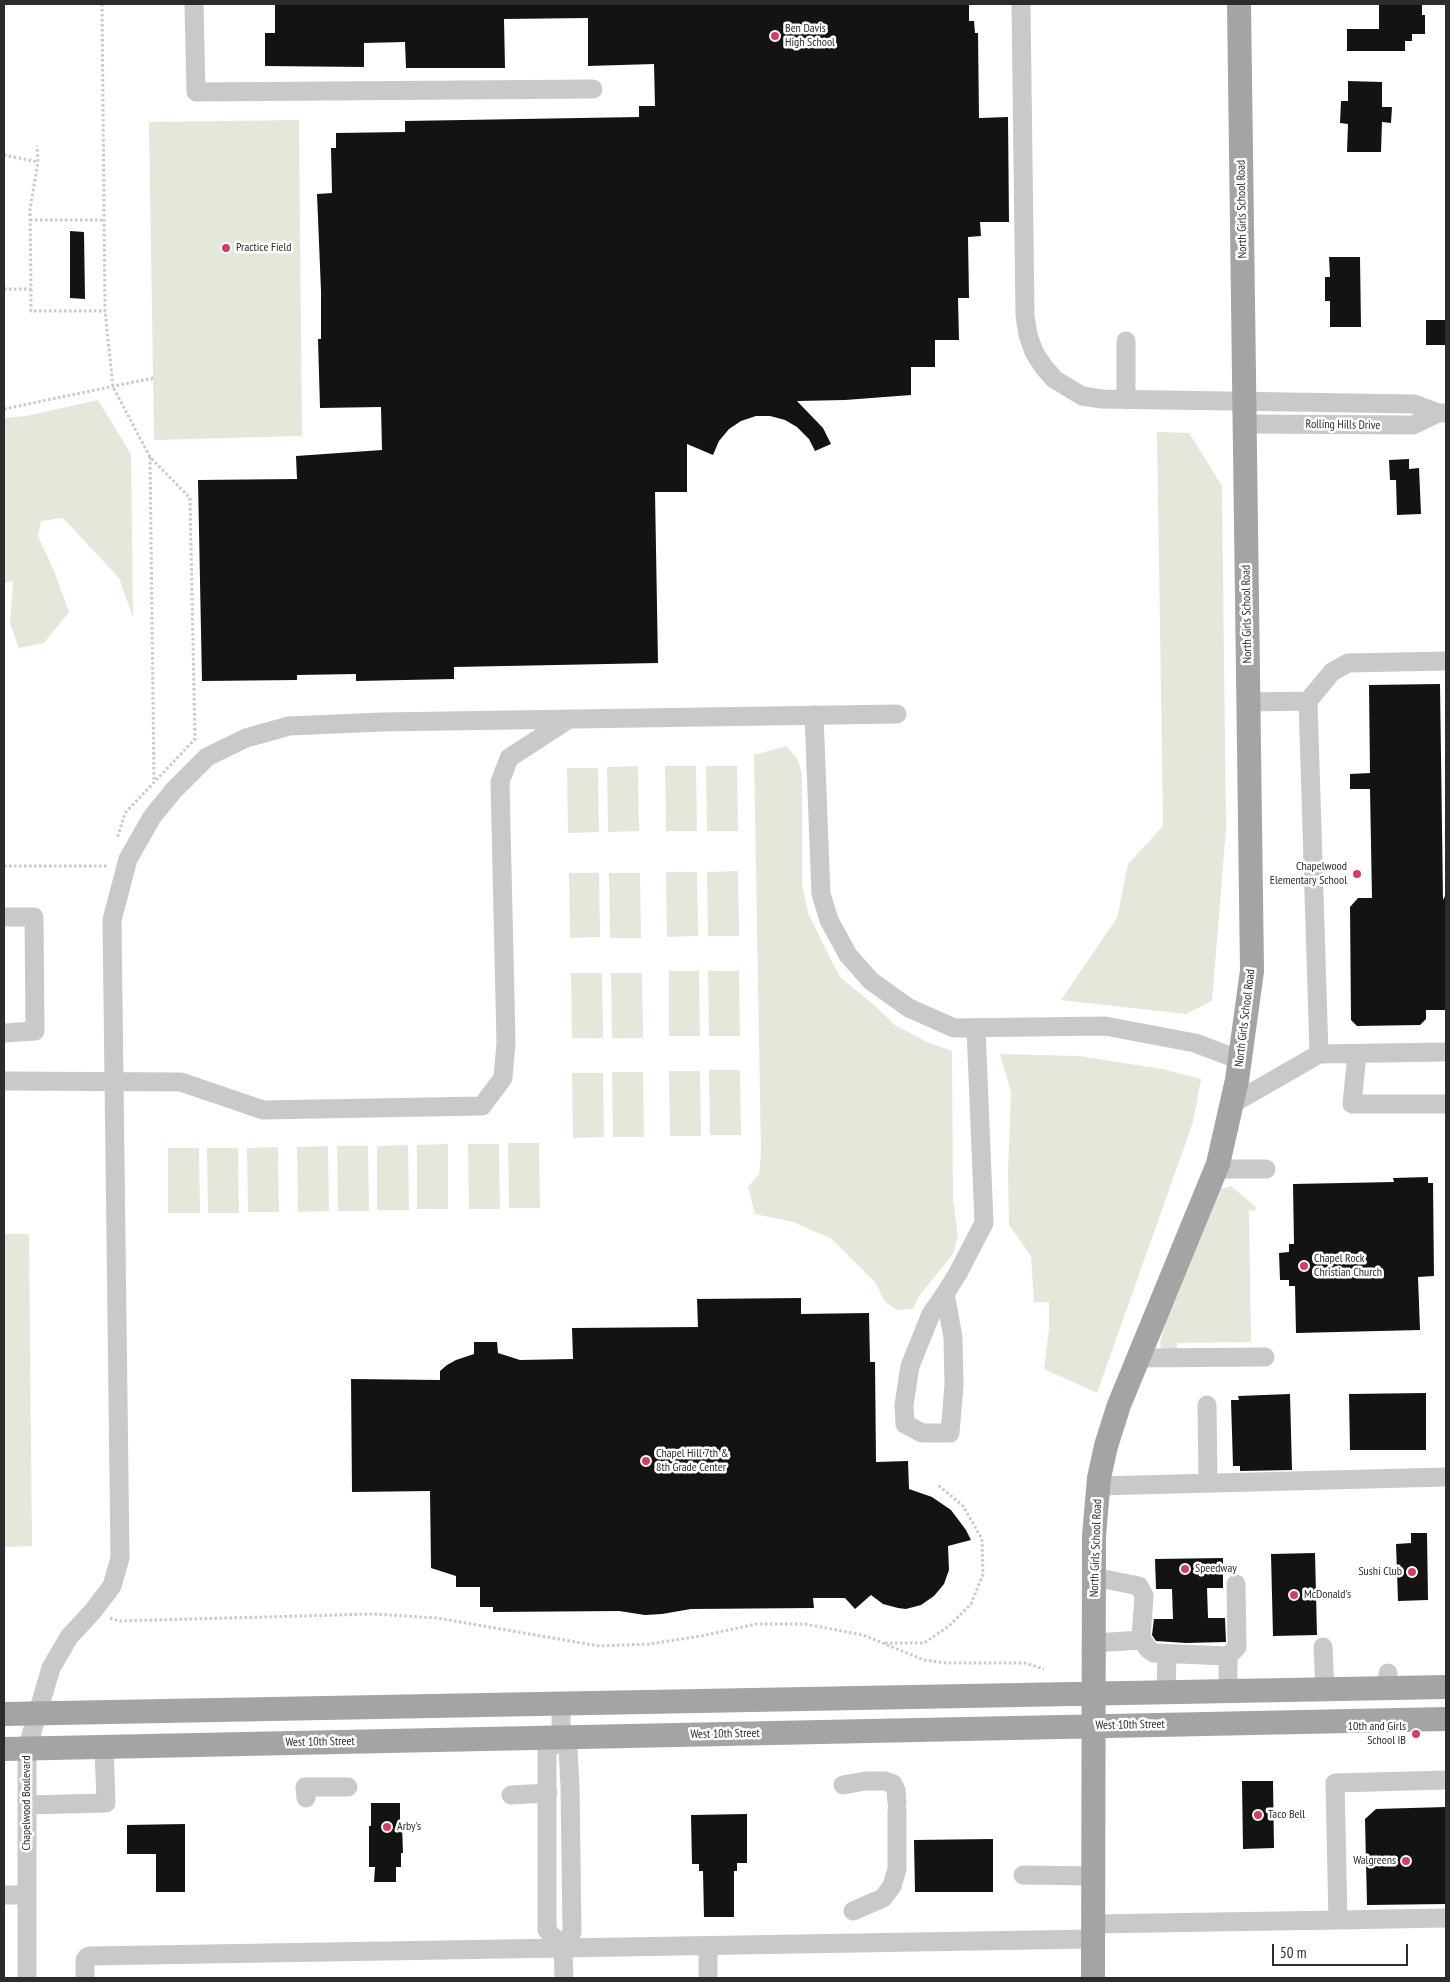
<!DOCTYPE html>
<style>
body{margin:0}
#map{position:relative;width:1450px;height:1982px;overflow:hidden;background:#fff;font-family:"PT Sans Narrow",sans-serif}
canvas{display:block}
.frame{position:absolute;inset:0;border:5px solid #2c2c2c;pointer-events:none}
.scale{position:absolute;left:1272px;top:1944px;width:136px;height:22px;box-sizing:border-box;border:2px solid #2c2c2c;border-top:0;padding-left:6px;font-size:15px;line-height:18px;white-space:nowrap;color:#2c2c2c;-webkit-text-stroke:4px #fff;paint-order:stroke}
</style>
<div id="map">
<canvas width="1450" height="1982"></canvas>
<div class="frame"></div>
<div class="scale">50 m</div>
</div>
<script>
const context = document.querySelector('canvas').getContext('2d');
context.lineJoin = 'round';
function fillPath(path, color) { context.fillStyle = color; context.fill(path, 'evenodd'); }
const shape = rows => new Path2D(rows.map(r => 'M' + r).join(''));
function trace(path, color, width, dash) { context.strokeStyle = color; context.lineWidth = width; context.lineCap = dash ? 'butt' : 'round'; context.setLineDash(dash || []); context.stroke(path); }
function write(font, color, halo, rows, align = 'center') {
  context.font = font + ' "PT Sans Narrow",sans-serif'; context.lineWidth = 5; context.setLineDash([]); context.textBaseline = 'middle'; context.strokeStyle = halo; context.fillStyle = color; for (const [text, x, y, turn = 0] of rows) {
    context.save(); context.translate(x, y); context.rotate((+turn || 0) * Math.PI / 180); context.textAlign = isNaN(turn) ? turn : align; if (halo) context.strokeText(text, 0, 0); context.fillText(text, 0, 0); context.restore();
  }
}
fillPath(shape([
 [299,120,302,436,154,440,149,122],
 [98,400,131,454,133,617,119,578,63,518,41,521,38,536,54,571,69,612,44,643,19,648,10,624,13,581,4,583,4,418,26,416],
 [1157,432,1189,433,1222,486,1226,829,1212,1001,1186,1014,1061,1000,1117,918,1128,864,1163,826],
 [786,746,797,758,802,773,802,884,808,913,833,964,841,978,872,1003,895,1025,929,1043,952,1051,953,1199,958,1236,953,1254,919,1296,913,1309,897,1310,885,1302,875,1282,832,1239,793,1222,755,1214,748,1187,759,1174,761,1155,754,755],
 [638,766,639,831,608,832,607,767],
 [665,766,696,766,697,831,666,831],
 [706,766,737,766,738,831,707,831],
 [567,768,598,768,599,832,568,833],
 [738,871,739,936,708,936,707,872],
 [666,872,697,872,698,936,667,937],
 [569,873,599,873,600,937,570,938],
 [609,873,640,873,641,938,610,938],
 [669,971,699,971,700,1036,669,1036],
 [708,971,739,971,740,1036,709,1036],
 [571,973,602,973,603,1038,572,1038],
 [611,973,642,973,643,1038,612,1038],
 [1000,1054,1079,1056,1162,1069,1201,1079,1193,1122,1097,1393,1044,1369,1049,1328,1049,1302,1034,1302,1031,1256,1009,1225,1008,1172,1011,1092],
 [709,1070,740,1070,741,1135,710,1135],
 [669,1071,700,1071,701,1136,670,1136],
 [612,1072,643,1072,644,1137,613,1137],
 [572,1073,603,1073,604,1137,573,1138],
 [508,1143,539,1143,540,1208,509,1208],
 [448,1144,448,1209,417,1209,417,1145],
 [468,1144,499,1144,500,1209,469,1209],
 [408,1145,409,1210,377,1210,377,1146],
 [328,1146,329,1211,298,1212,297,1147],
 [337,1146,368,1146,369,1211,338,1211],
 [278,1147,279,1212,248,1212,247,1148],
 [168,1148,199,1148,200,1213,168,1213],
 [207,1148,238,1148,239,1213,208,1213],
 [1231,1186,1255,1206,1256,1210,1249,1211,1251,1342,1177,1343,1177,1353,1162,1350,1160,1344,1166,1319,1218,1190],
 [4,1234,29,1234,32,1546,4,1547]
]), '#e4e8da');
fillPath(shape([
 [275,4,969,4,969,21,974,21,975,33,978,33,979,118,1008,117,1009,222,980,222,981,236,968,237,969,298,958,298,959,340,935,340,935,367,911,367,911,395,845,400,797,401,823,428,831,444,815,451,809,439,797,427,785,420,770,416,756,416,741,421,729,429,719,441,713,455,687,444,687,492,655,492,658,663,454,667,454,679,356,681,356,674,297,675,297,680,202,681,198,480,297,479,296,456,382,450,381,407,320,408,318,339,321,339,321,291,317,194,332,193,331,148,336,148,336,133,405,132,405,121,639,117,639,106,655,106,654,64,588,66,588,18,504,19,505,68,406,68,405,42,364,43,364,67,265,66,265,33,275,33],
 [1379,4,1422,4,1422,15,1425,15,1425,34,1412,34,1412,41,1405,41,1405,51,1347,51,1347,29,1379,29],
 [1348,81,1382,82,1382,107,1392,107,1391,123,1382,122,1381,152,1347,152,1348,124,1340,123,1341,101,1348,101],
 [70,231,84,232,85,299,70,298],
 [1329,257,1360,257,1361,327,1330,327,1330,301,1325,301,1325,277,1330,277],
 [1426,320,1446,320,1446,345,1426,345],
 [1409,459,1409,469,1419,468,1421,514,1397,515,1396,480,1390,480,1389,460],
 [1440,684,1443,900,1446,894,1446,1010,1426,1010,1426,1019,1420,1025,1357,1026,1351,1020,1350,907,1358,898,1372,898,1370,789,1350,789,1350,774,1370,773,1369,685],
 [1428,1177,1428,1183,1433,1183,1434,1276,1418,1277,1420,1330,1296,1333,1295,1286,1289,1286,1289,1280,1280,1280,1279,1253,1289,1252,1289,1244,1294,1244,1293,1184,1394,1182,1393,1178],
 [801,1298,801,1314,869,1313,870,1362,875,1362,876,1462,908,1461,909,1489,932,1497,951,1510,966,1530,971,1540,948,1546,949,1570,944,1584,934,1596,921,1605,906,1609,898,1608,883,1604,871,1595,855,1609,845,1598,813,1598,814,1608,691,1609,662,1614,645,1615,619,1611,493,1612,493,1607,480,1607,480,1587,456,1587,456,1576,431,1568,430,1491,352,1492,351,1379,440,1380,440,1371,447,1365,456,1360,474,1354,474,1342,497,1342,498,1353,520,1360,573,1359,572,1328,698,1327,697,1299],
 [1426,1393,1426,1450,1350,1450,1349,1394],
 [1290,1394,1292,1470,1240,1471,1240,1466,1233,1466,1231,1400,1239,1400,1238,1396],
 [1411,1533,1427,1533,1428,1600,1398,1601,1396,1544,1411,1543],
 [1315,1553,1317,1635,1273,1636,1271,1554],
 [1223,1558,1223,1588,1207,1588,1208,1618,1225,1618,1226,1642,1186,1643,1156,1641,1152,1635,1154,1619,1173,1619,1172,1589,1156,1589,1155,1559],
 [1242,1781,1273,1781,1274,1848,1243,1849],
 [371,1803,400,1803,400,1825,402,1825,403,1853,401,1853,401,1867,396,1867,396,1882,374,1882,375,1867,369,1867,369,1826,371,1826],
 [1446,1807,1446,1904,1367,1905,1365,1819,1376,1809],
 [747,1814,747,1863,737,1863,737,1871,734,1871,734,1917,704,1917,703,1871,699,1871,699,1864,692,1864,691,1815],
 [185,1824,185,1892,156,1892,156,1854,127,1854,127,1825],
 [993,1839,993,1892,915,1892,914,1840]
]), '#131313');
trace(shape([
 [102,4,105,311,113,387,150,457,190,498,195,739,125,813,117,839],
 [4,155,38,162,37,146],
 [30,220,104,220],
 [4,289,31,289,30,209,38,162],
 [31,289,31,311,105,311],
 [4,409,153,378],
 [150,457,154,781],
 [4,866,108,866],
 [110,1618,119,1621,373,1614,437,1618,599,1646,649,1644,701,1636,756,1624,805,1624,863,1635,924,1660,946,1663,1025,1663,1044,1669],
 [885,1643,924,1643,949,1626,971,1604,983,1574,982,1539,963,1506,938,1485]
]), '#c9c9c9', 3, [2.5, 2.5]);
trace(shape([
 [194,4,196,92,593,89],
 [1021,4,1025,316,1028,335,1034,352,1043,366,1054,379,1082,396,1102,399,1414,404,1438,413,1446,413],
 [1126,341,1126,400],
 [1245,424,1413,425,1438,413],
 [1249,702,1308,701],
 [814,715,821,894,829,920,848,955,871,981,909,1008,954,1028,1105,1026,1195,1043,1240,1060],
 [4,917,34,917,35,1031,4,1033],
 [1319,1054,1446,1052],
 [1357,1054,1352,1104,1446,1104],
 [4,1081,181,1082,263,1110,482,1106,503,1078,506,1043,500,782,509,758,569,719],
 [1232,1104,1319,1054,1308,701,1332,672,1348,663,1446,661],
 [1216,1169,1266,1169],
 [945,1294,953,1337,954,1385,950,1433,922,1433,905,1424,904,1405,910,1366,931,1314,945,1294,958,1273,984,1223,976,1028],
 [1139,1358,1265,1357],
 [1207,1405,1208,1483],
 [1098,1486,1446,1477],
 [1094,1577,1139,1586,1144,1596,1141,1638,1148,1649,1154,1653,1228,1656],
 [1094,1643,1142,1640],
 [1323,1647,1325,1690],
 [1388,1673,1388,1688],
 [1228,1692,1228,1656,1237,1647,1236,1584],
 [1166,1693,1167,1654],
 [561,1704,561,1737,568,1750,570,1785,572,1932,563,1948,564,1978],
 [561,1737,547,1751,547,1930,563,1948],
 [843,1785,865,1781,885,1781,893,1784,896,1790,897,1803],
 [511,1795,548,1793],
 [306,1798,305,1787,348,1787],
 [27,1805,106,1803,104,1747],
 [1023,1875,1093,1876],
 [4,1895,27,1895],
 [853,1911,883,1898,892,1886,897,1869,897,1810],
 [1338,1920,1446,1918],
 [1093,1924,1338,1920,1335,1783,1446,1780],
 [708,1946,708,1978],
 [27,1978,27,1749,51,1668,69,1637,93,1611,112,1586,120,1558,112,920,128,859,152,817,174,790,207,757,246,738,289,726,382,722,897,714],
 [85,1978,85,1960,87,1957,90,1956,1093,1939]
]), '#c9c9c9', 19);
trace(shape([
 [4,1714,1446,1687],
 [4,1749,1446,1719],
 [1093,1978,1094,1536,1099,1478,1106,1446,1119,1405,1218,1164,1237,1080,1252,971,1239,4]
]), '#a4a4a4', 24);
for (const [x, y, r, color] of [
 [775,36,5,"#d13f62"],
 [226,248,5,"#d13f62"],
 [1357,874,5,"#d13f62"],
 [1304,1266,5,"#d13f62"],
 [646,1461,5,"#d13f62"],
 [1185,1569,5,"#d13f62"],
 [1412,1572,5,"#d13f62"],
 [1294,1595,5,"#d13f62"],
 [1416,1734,5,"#d13f62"],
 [1258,1815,5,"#d13f62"],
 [387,1827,5,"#d13f62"],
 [1406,1861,5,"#d13f62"]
]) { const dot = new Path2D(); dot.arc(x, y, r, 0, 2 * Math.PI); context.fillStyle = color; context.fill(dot); trace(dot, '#fff', 2); }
write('12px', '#2c2c2c', '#fff', [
 ["Ben Davis",785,29],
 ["High School",785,43],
 ["Practice Field",236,248],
 ["Chapelwood",1347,867,"right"],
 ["Elementary School",1347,881,"right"],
 ["Chapel Rock",1314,1259],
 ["Christian Church",1314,1273],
 ["Chapel Hill 7th &",656,1454],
 ["8th Grade Center",656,1468],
 ["Speedway",1195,1569],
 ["Sushi Club",1402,1572,"right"],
 ["McDonald's",1304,1595],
 ["10th and Girls",1406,1727,"right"],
 ["School IB",1406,1741,"right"],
 ["Taco Bell",1268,1815],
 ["Arby's",397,1827],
 ["Walgreens",1396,1861,"right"]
], 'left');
write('12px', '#2c2c2c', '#fff', [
 ["North Girls School Road",1242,209,-91],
 ["Rolling Hills Drive",1343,425,1],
 ["North Girls School Road",1247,614,-91],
 ["North Girls School Road",1245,1018,-83],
 ["North Girls School Road",1096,1548,-88],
 ["West 10th Street",1130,1725,-1],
 ["West 10th Street",725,1734,-1],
 ["West 10th Street",320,1742,-1],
 ["Chapelwood Boulevard",27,1803,-90]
]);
</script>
